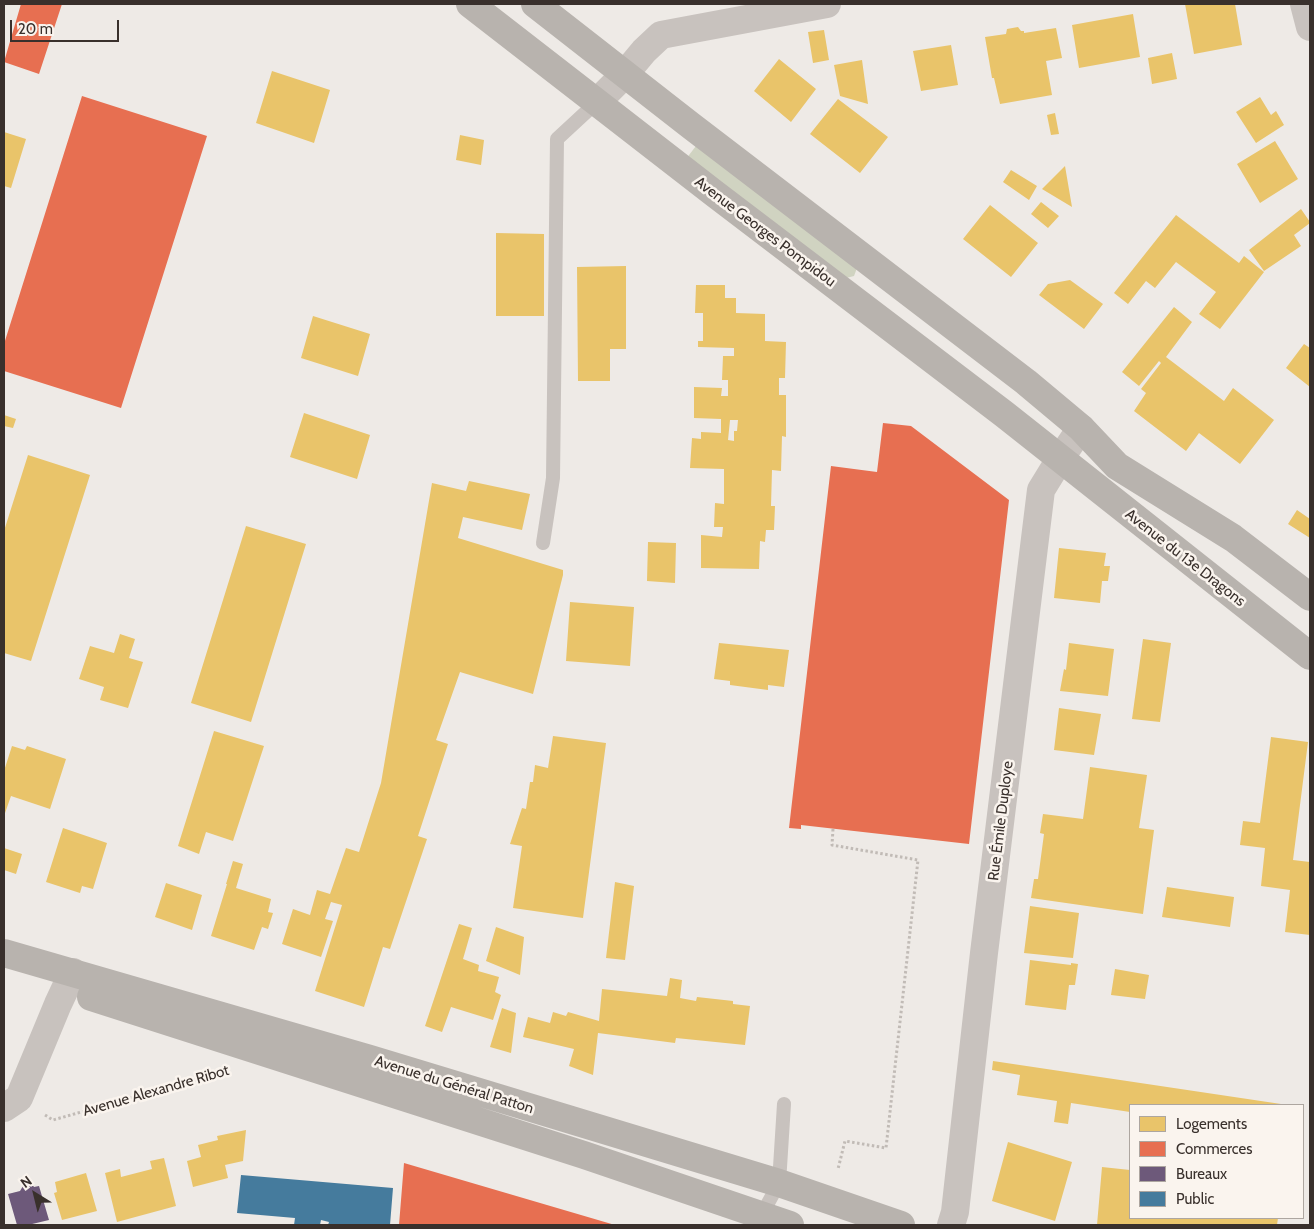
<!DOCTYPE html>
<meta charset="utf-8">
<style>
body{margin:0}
#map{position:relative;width:1314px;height:1229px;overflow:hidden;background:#eeeae6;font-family:Cabin,sans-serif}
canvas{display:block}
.frame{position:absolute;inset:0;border:5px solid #39302c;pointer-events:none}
.legend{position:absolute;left:1129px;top:1104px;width:175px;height:115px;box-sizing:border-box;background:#faf4ee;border:1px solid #ada6a0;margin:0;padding:6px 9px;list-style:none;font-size:15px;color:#39302c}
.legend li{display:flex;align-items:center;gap:10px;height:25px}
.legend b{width:25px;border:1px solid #ada6a0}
.north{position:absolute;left:10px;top:1169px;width:50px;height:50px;-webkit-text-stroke:4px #faf4ee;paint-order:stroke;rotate:324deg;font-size:14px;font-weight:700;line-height:20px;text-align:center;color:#39302c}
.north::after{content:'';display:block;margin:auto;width:18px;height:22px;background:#39302c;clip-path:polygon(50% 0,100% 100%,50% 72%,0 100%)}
.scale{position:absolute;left:10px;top:20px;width:109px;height:22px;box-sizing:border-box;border:2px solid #39302c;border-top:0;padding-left:6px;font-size:15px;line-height:18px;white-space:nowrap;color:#39302c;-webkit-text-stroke:4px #faf4ee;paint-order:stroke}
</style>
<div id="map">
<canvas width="1314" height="1229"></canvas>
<div class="frame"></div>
<ul class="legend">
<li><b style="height:14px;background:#e9c46a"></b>Logements</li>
<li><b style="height:14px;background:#e76f51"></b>Commerces</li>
<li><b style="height:14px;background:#6d597a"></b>Bureaux</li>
<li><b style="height:14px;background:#457b9d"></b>Public</li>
</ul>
<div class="north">N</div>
<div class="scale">20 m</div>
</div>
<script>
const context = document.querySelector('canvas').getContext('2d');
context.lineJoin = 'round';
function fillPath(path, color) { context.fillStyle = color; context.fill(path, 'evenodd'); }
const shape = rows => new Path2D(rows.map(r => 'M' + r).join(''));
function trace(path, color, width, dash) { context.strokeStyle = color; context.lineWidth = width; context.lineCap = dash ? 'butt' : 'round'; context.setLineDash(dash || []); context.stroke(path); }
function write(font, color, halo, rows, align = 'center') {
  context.font = font + ' Cabin,sans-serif'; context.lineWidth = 5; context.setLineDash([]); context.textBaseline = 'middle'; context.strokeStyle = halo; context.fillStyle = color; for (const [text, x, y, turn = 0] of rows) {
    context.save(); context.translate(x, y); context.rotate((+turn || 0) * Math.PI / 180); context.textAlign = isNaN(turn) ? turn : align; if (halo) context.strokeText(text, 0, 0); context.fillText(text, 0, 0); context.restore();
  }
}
fillPath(shape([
 [699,142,857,268,854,276,842,279,686,159]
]), '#d0d3c1');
fillPath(shape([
 [1185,4,1235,4,1242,45,1194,54],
 [1133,14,1140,57,1079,68,1072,25],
 [1018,27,1021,31,1024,31,1024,33,1056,28,1062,58,1046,61,1052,95,1000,104,994,78,992,78,985,37,1006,34,1007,29],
 [824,30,829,60,813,63,808,32],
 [951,45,958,85,921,91,913,51],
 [1172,53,1177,79,1152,84,1148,58],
 [779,59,816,89,791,122,754,91],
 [862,60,868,104,840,96,834,65],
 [272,71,330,90,314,143,256,123],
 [1260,97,1271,115,1276,111,1284,125,1256,143,1236,112],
 [838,99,888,137,860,173,810,134],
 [1055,113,1059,134,1051,135,1047,115],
 [4,132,26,139,11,188,4,186],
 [460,135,484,140,481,165,456,160],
 [1275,141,1298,179,1260,203,1237,164],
 [1065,166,1072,207,1042,189],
 [1011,170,1037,186,1029,200,1003,182],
 [1041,202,1059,216,1048,228,1031,214],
 [990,205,1038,243,1011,277,963,239],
 [1301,209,1310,222,1310,223,1294,235,1301,246,1264,271,1249,250],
 [1176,215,1239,263,1244,256,1264,272,1220,329,1199,314,1216,292,1176,262,1155,288,1146,281,1128,304,1114,293],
 [496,233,544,234,544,316,496,316],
 [626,266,626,349,610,349,610,381,578,381,577,267],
 [1070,280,1103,304,1084,329,1039,295,1048,284],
 [696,285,725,285,725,298,736,298,736,313,765,314,765,341,786,342,785,378,779,378,779,395,786,395,786,437,782,436,781,471,772,470,771,506,775,506,774,530,766,530,765,542,760,541,759,569,701,568,701,535,722,537,723,527,714,527,715,503,724,504,724,469,690,468,692,438,701,439,701,432,721,433,721,419,694,418,694,387,722,388,721,396,728,396,728,380,722,380,723,356,734,356,734,348,698,347,698,341,703,341,703,313,695,313],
 [730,420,738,420,737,431,734,431,734,441,728,440],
 [1174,307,1192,322,1166,357,1224,401,1233,388,1274,420,1240,464,1199,433,1186,451,1134,411,1146,393,1141,389,1161,363,1159,361,1139,386,1122,372],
 [313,316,370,334,358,376,301,358],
 [1304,344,1310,348,1310,387,1286,368],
 [304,413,370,435,357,479,290,457],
 [4,415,16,419,13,428,4,426],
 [28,455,90,475,31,661,4,653,4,531],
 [469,481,530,494,522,530,463,517,458,538,563,570,563,575,533,694,460,672,436,740,448,744,418,836,427,839,390,949,383,947,364,1007,315,991,342,905,331,902,325,919,333,921,321,957,282,944,293,909,310,915,317,890,330,894,346,848,359,852,381,783,432,483,466,491],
 [1297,510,1310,519,1310,538,1288,524],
 [246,526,306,544,251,722,191,703],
 [648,542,676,543,675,583,647,581],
 [1059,548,1106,553,1104,566,1110,566,1108,581,1102,581,1100,603,1054,598],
 [570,602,634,607,630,666,566,661],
 [120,634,135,639,129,658,143,662,128,708,100,700,104,687,79,679,90,646,114,653],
 [1143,639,1171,643,1160,722,1132,719],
 [719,643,789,650,784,687,768,685,768,690,730,685,730,681,714,679],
 [1069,643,1114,649,1108,696,1060,691,1064,669,1066,670],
 [1059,708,1101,714,1094,755,1054,750],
 [214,731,264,746,233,841,206,832,199,854,178,846],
 [553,736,606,743,583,918,513,908,522,846,510,844,522,808,526,809,530,782,533,782,535,765,548,768],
 [1271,737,1308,742,1293,860,1310,862,1310,935,1285,932,1290,890,1261,886,1265,848,1240,845,1243,821,1260,823],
 [12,746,25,750,27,746,66,759,50,809,11,796,4,816,4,771],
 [1090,767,1147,775,1139,828,1154,830,1143,914,1031,898,1034,879,1038,879,1044,834,1040,833,1043,814,1083,819],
 [63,828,107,843,93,889,82,886,80,893,46,882],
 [4,848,22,854,16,874,4,870],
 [233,861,243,864,236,888,271,899,268,912,273,913,268,929,262,927,254,950,211,936,227,884,226,884],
 [615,882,634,886,625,960,606,958],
 [166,883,202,895,192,930,155,917],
 [1167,887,1234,897,1230,927,1162,917],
 [1030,906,1079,913,1073,958,1024,953],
 [459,924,472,928,463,959,479,965,478,971,499,977,495,992,501,995,493,1020,451,1007,442,1032,425,1026],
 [496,927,524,937,520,975,486,961],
 [1030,960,1071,965,1071,963,1078,964,1075,985,1069,985,1066,1010,1025,1005],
 [1115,969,1149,975,1145,999,1111,995],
 [670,978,682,980,680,998,696,1001,697,997,733,1001,733,1004,750,1006,745,1045,676,1038,675,1043,598,1033,593,1075,569,1066,574,1049,523,1037,528,1017,550,1023,553,1012,566,1016,568,1012,599,1021,602,989,667,996],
 [502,1008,516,1013,511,1053,490,1047],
 [993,1061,1281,1104,1281,1105,1130,1105,1130,1112,1071,1103,1068,1124,1054,1122,1057,1101,1017,1095,1020,1075,992,1070],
 [246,1130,243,1161,225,1165,228,1178,193,1187,187,1161,201,1157,198,1145,218,1140,217,1136],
 [1008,1142,1072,1162,1055,1221,992,1201],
 [164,1158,176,1206,117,1222,105,1173,120,1169,121,1177,152,1169,150,1161],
 [1102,1167,1130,1170,1130,1218,1278,1218,1277,1225,1097,1225],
 [86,1173,97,1211,62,1220,54,1193,57,1192,55,1182]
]), '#e9c46a');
fillPath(shape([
 [21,4,62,4,39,74,4,62],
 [82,96,207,136,121,408,4,371,4,344],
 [883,423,911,426,1009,500,969,844,801,825,801,829,789,828,831,466,877,472],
 [404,1163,615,1225,399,1225]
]), '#e76f51');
fillPath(shape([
 [32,1184,34,1187,39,1186,49,1220,28,1225,17,1225,8,1194,20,1191,23,1186]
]), '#6d597a');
fillPath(shape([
 [241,1175,393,1188,390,1225,328,1225,329,1222,321,1220,320,1225,294,1225,295,1218,237,1213]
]), '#457b9d');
trace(shape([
 [833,829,832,845,918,860,886,1148,845,1141,838,1169],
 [45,1115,53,1120,195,1080,215,1073]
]), '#c1bbb6', 3, [2.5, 2.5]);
trace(shape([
 [543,543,553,478,557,139,597,102],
 [761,1216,779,1183,784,1104]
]), '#c8c2be', 14);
trace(shape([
 [1304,4,1310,27],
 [597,102,624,75,644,51,661,35,827,4],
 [4,1108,19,1098,58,1004,73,972],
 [951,1225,955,1212,984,953,1041,490,1060,459,1081,428]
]), '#c8c2be', 28);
trace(shape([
 [470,4,715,194,1004,414,1310,656],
 [535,4,690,125,1026,382,1081,428,1117,466,1233,538,1310,597],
 [4,953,370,1059,779,1183,901,1225],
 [91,997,584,1155,790,1225]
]), '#b8b3ae', 28);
write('15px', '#39302c', '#faf4ee', [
 ["Avenue Georges Pompidou",765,232,37],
 ["Avenue du 13e Dragons",1185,558,38],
 ["Rue Émile Duploye",1001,821,-83],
 ["Avenue du Général Patton",454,1085,17],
 ["Avenue Alexandre Ribot",156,1091,-16]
]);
</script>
